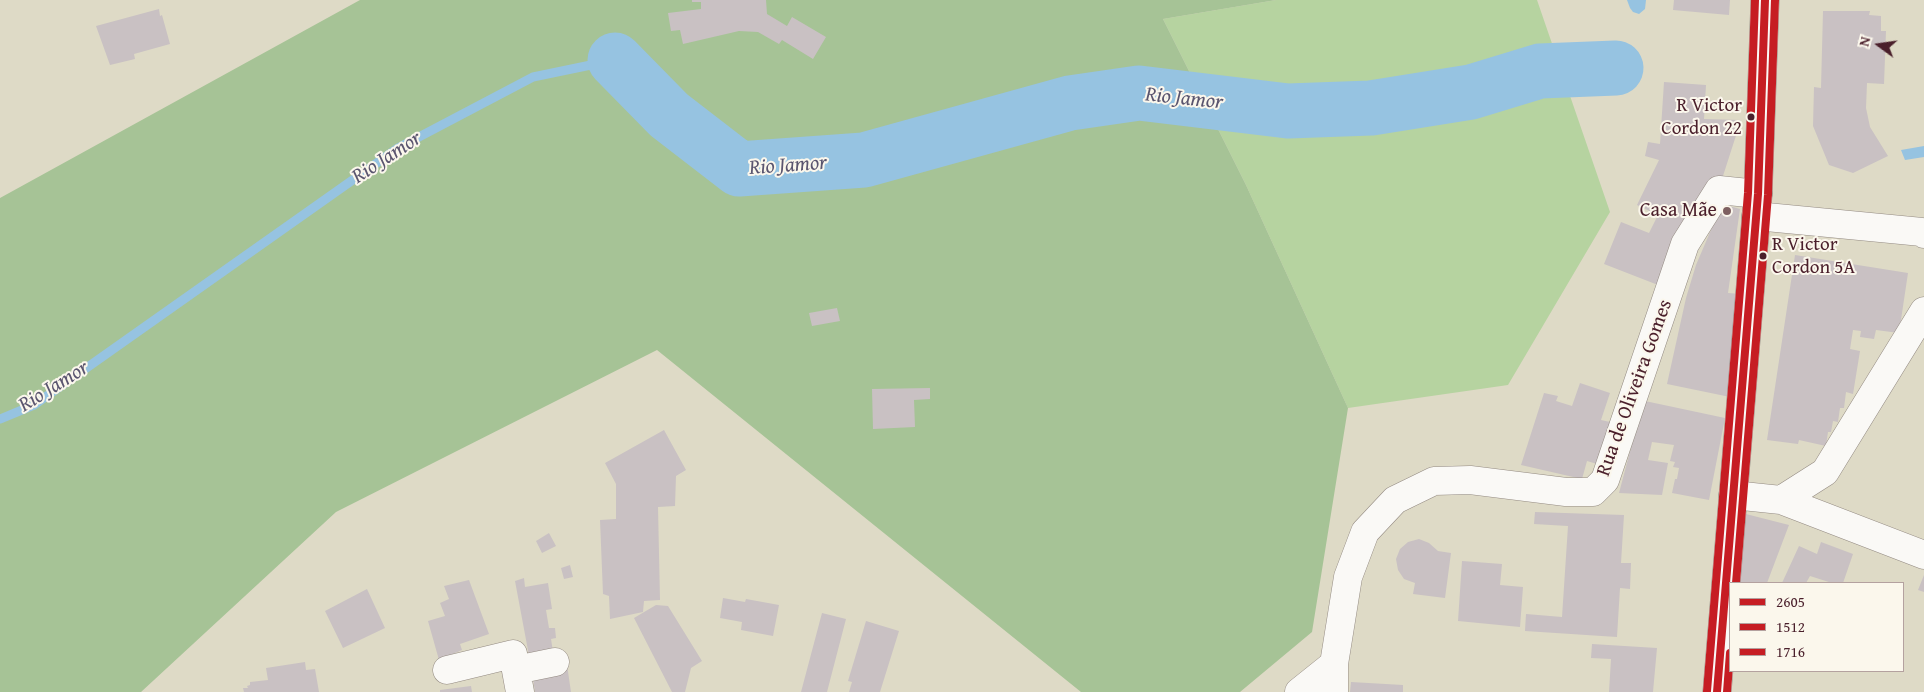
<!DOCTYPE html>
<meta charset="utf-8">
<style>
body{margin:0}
#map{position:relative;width:1924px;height:692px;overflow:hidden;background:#dedac6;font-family:"Gentium Book Plus",serif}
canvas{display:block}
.legend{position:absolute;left:1729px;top:582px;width:175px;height:90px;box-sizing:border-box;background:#fbf7ec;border:1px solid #b4a19f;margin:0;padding:6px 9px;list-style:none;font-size:15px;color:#4a1f2b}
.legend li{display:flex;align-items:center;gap:10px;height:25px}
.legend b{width:25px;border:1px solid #b4a19f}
.north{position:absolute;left:1854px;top:20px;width:50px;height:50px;-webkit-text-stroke:4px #fbf7ec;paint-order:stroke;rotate:284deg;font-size:14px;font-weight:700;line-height:20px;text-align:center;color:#4a1f2b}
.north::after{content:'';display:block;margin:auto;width:18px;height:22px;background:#4a1f2b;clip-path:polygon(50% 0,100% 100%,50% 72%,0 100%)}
</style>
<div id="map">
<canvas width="1924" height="692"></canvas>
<ul class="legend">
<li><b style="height:6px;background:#c61d23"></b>2605</li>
<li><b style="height:6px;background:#c61d23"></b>1512</li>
<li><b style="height:6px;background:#c61d23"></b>1716</li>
</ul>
<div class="north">N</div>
</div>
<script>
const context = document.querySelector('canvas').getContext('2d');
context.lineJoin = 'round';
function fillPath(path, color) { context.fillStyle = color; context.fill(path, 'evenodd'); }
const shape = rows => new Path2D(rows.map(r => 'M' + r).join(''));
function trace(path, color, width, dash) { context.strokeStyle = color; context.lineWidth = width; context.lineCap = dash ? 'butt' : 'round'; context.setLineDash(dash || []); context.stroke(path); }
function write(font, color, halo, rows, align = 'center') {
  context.font = font + ' "Gentium Book Plus",serif'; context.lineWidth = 4; context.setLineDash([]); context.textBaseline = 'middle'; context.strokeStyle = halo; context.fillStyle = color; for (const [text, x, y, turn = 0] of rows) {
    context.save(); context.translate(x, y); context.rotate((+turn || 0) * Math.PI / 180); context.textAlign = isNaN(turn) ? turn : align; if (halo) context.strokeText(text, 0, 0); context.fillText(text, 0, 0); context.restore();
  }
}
fillPath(shape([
 [1276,0,1537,0,1610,212,1508,385,1348,408,1246,185,1163,19]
]), '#b6d3a0');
fillPath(shape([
 [360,0,1276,0,1163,19,1246,185,1348,408,1312,632,1240,692,1081,692,657,350,336,512,141,692,0,692,0,198]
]), '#a6c396');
fillPath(shape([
 [1627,0,1646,0,1645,9,1639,14,1633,12,1630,8],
 [1924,146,1924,157,1905,160,1901,150]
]), '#96c3e1');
trace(shape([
 [0,419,34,405,398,148,533,77,615,60]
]), '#96c3e1', 9);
trace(shape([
 [615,60,669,115,739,169,864,160,1070,103,1139,93,1288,111,1371,108,1471,92,1540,71,1616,68]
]), '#96c3e1', 55);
fillPath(shape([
 [692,0,766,0,767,14,787,26,792,17,826,37,813,59,782,40,779,44,758,32,739,31,683,44,680,30,671,31,668,13,701,9,701,2,692,2],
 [1674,0,1730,0,1729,15,1673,10],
 [159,9,160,16,162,15,170,44,134,54,135,59,110,65,96,26],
 [1823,11,1870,11,1869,15,1881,16,1881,31,1886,31,1884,84,1867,83,1866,108,1870,127,1888,156,1853,173,1829,165,1813,126,1814,87,1821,88],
 [1664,82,1706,85,1704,119,1741,120,1722,179,1658,285,1604,264,1621,222,1649,233,1658,215,1637,205,1659,160,1645,156,1648,142,1660,144],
 [1722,204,1740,209,1728,293,1742,294,1730,397,1667,384,1686,298,1696,265],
 [1795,255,1908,273,1899,333,1876,330,1874,339,1860,337,1861,331,1853,330,1850,349,1860,351,1853,394,1846,392,1844,408,1840,408,1838,422,1833,421,1831,432,1828,432,1826,446,1799,440,1798,444,1767,440],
 [837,308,840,321,812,326,809,313],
 [1580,383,1610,393,1601,420,1610,422,1597,464,1587,461,1582,479,1521,465,1544,393,1558,396,1556,401,1572,406],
 [930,388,930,399,914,400,915,427,873,429,872,389],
 [1645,401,1725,418,1709,500,1672,493,1675,479,1677,479,1679,468,1673,467,1675,462,1670,461,1674,445,1652,442,1648,460,1668,463,1662,495,1619,493,1632,444],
 [664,430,686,470,676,476,675,506,658,507,660,600,644,601,643,612,610,619,609,596,603,594,600,520,616,519,616,484,605,463],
 [1535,512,1624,515,1621,563,1631,563,1630,589,1620,588,1617,637,1525,631,1526,614,1562,617,1568,526,1534,524],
 [1742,513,1789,525,1767,583,1733,583],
 [549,533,556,546,542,553,536,541],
 [1419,539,1429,543,1438,551,1451,553,1445,598,1413,594,1415,583,1404,579,1398,570,1396,559,1400,549,1408,542],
 [1821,542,1853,554,1843,583,1832,583,1810,576,1806,583,1782,583,1799,546,1817,554],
 [1462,561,1502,564,1500,585,1523,587,1520,627,1458,621],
 [570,565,573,577,564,579,561,568],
 [1924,575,1924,592,1918,590],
 [524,578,525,587,548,583,552,609,546,610,549,628,555,628,556,638,551,639,554,658,530,661,515,581],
 [469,580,489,634,460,644,462,650,439,660,428,621,445,616,440,603,449,599,444,586],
 [367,589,385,628,343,648,325,611],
 [723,598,745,602,746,599,779,605,773,636,741,630,742,622,720,618],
 [656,605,668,606,702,661,691,668,685,692,672,692,634,618],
 [822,613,846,619,827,692,801,692],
 [866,621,899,631,880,692,849,692,852,682,848,681],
 [1592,644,1657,648,1653,692,1609,692,1611,659,1591,658],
 [305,662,306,670,315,669,319,692,244,692,243,688,248,688,247,686,250,685,250,682,268,680,266,668],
 [567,665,571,692,535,692,532,672],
 [1351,682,1403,685,1403,692,1350,692],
 [471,686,472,692,440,692,440,690]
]), '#c9c1c3');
const street = shape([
 [1756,216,1922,232,1924,234],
 [1733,495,1781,500,1924,555],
 [1781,500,1825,472,1924,311],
 [447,670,513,654,520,692],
 [516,670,555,662],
 [1299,692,1334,664],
 [1334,692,1334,664,1348,577,1365,532,1395,500,1434,481,1470,480,1566,492,1593,492,1605,480,1685,244,1719,190,1758,194]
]);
const secondary = shape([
 [1717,692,1758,194,1765,0]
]);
trace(street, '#938a82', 29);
trace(secondary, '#938a82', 29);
trace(street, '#faf9f6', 28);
trace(secondary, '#faf9f6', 28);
trace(shape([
 [1717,692,1758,194,1765,0]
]), '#c61d23', 8);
trace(shape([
 [1736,583,1768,195,1775,0],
 [1727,692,1730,653]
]), '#c61d23', 8);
trace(shape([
 [1707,691,1748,193,1755,0]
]), '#c61d23', 8);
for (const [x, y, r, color] of [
 [1751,117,4.5,"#4a1f2b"],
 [1727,211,5,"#7e6061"],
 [1763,256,4.5,"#4a1f2b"]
]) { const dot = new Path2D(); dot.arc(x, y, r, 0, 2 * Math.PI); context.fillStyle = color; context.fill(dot); trace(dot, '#fbf7ec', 2); }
write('19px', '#4a1f2b', '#fbf7ec', [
 ["R Victor",1742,106],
 ["Cordon 22",1742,129],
 ["R Victor",1772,245,"left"],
 ["Cordon 5A",1772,268,"left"]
], 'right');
write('20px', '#4a1f2b', '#fbf7ec', [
 ["Casa Mãe",1717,211]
], 'right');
write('20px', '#4a1f2b', '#fbf7ec', [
 ["Rua de Oliveira Gomes",1635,388,-70]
]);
write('italic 21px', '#5a556f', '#fbf7ec', [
 ["Rio Jamor",1184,99,6],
 ["Rio Jamor",387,158,-33],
 ["Rio Jamor",788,166,-4],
 ["Rio Jamor",54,387,-32]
]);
</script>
